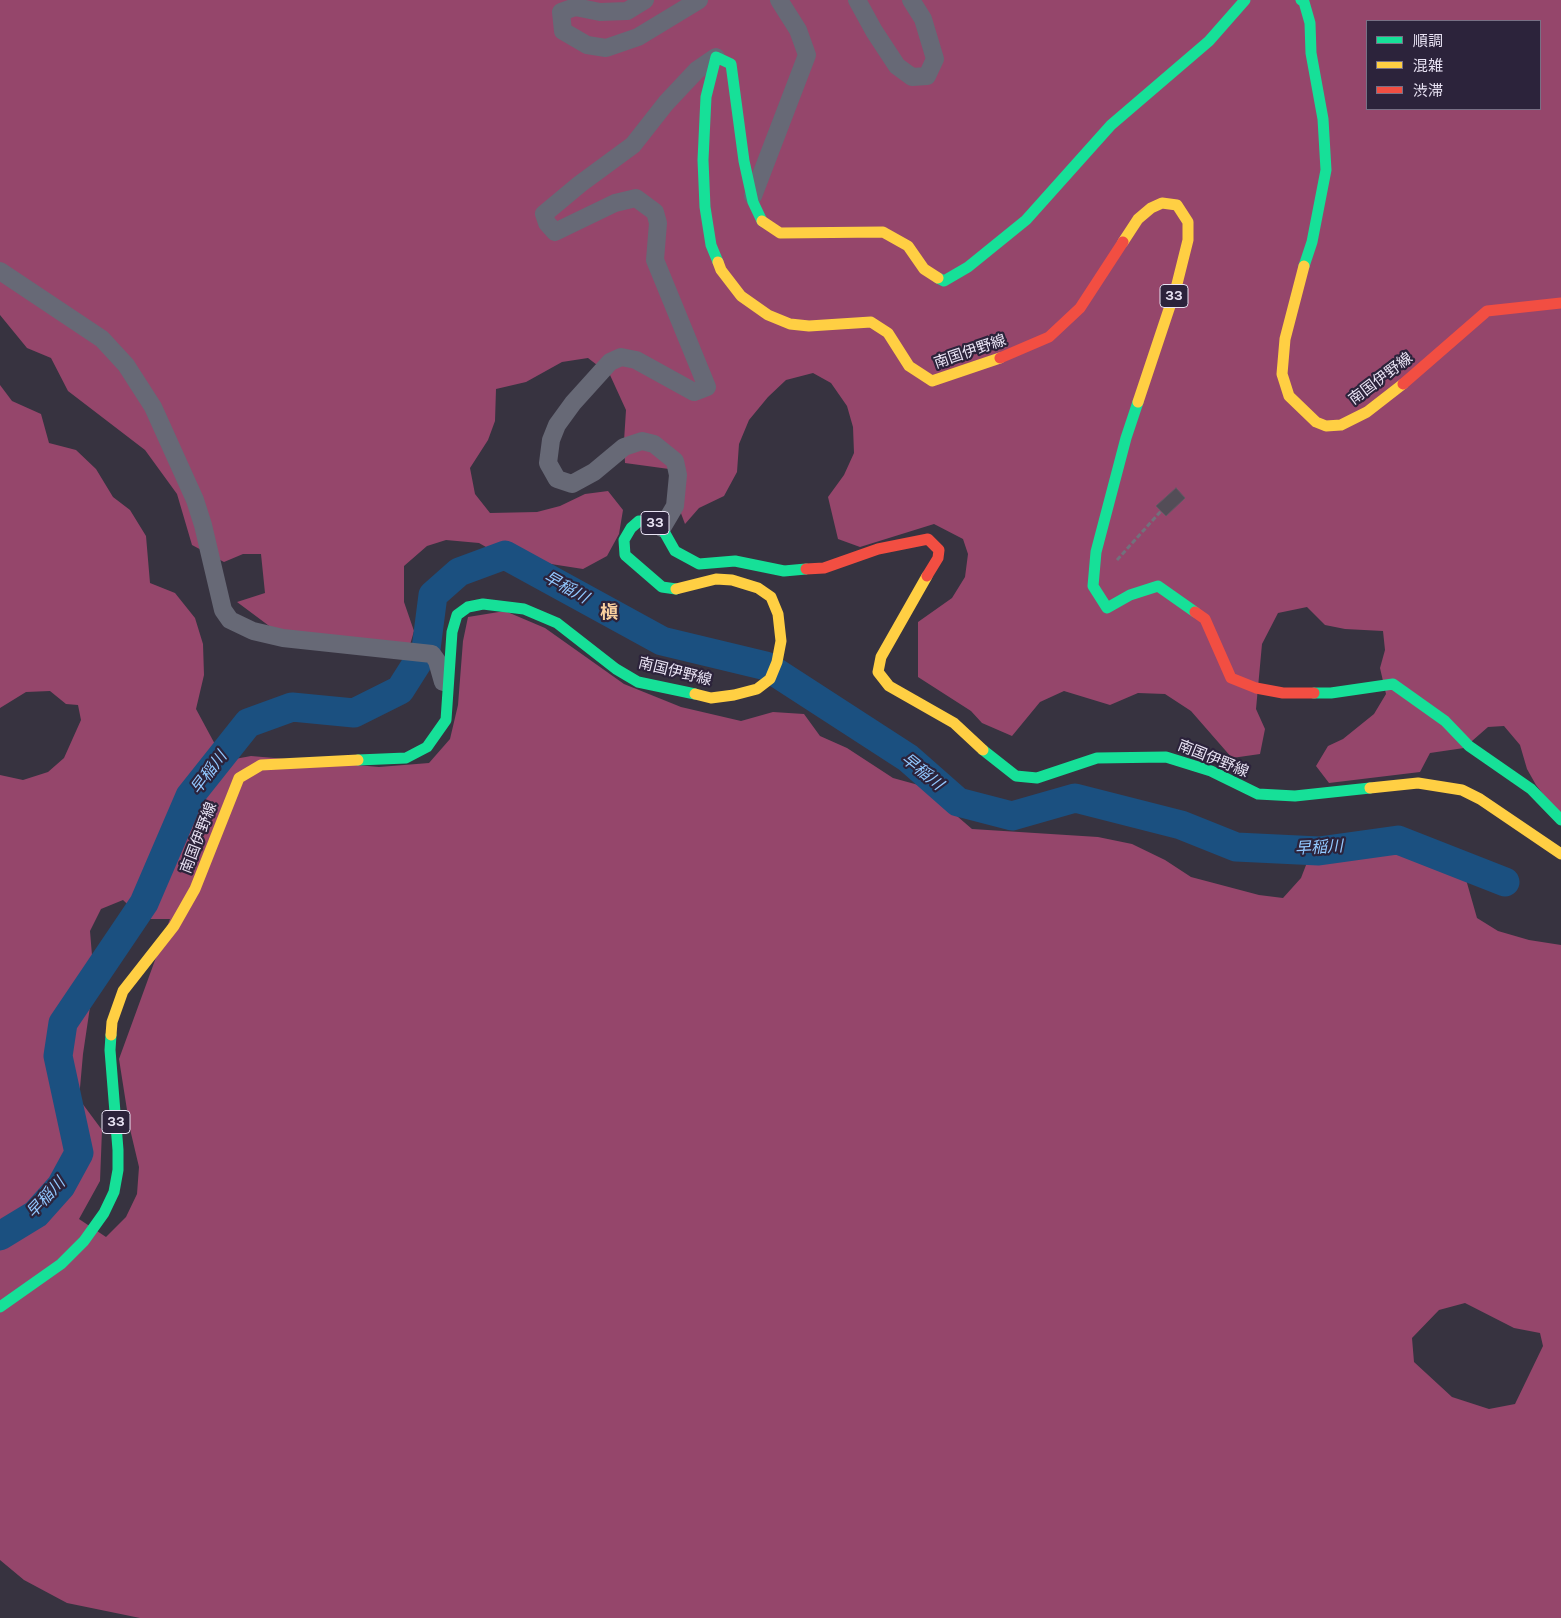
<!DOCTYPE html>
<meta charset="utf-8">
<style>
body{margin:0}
#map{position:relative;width:1561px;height:1618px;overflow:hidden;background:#373340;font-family:Karla,"Noto Sans JP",sans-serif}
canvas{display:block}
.legend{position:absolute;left:1366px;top:20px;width:175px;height:90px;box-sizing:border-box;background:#2c233b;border:1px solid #787085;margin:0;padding:6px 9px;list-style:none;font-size:15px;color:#e9e3f4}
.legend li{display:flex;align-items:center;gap:10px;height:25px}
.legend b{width:25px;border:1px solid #787085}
</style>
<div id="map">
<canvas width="1561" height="1618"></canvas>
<ul class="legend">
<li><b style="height:6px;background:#16e098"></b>順調</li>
<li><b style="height:6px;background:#ffcf43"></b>混雑</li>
<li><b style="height:6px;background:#f24e42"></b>渋滞</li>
</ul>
</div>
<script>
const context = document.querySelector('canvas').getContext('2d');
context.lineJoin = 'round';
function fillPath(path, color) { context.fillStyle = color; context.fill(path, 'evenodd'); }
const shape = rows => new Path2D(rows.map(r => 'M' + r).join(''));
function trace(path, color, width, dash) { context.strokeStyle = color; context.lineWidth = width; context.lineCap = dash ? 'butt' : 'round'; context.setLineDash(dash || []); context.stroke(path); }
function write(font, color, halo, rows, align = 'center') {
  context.font = font + ' Karla,"Noto Sans JP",sans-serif'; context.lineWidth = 4.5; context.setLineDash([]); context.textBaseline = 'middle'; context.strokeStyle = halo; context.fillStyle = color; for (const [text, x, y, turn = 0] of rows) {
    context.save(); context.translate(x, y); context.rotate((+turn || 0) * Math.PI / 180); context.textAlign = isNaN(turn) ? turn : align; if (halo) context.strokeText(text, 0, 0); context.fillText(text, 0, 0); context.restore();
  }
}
fillPath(shape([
 [0,0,1561,0,1561,817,1536,785,1527,769,1520,745,1504,726,1488,727,1464,748,1430,753,1420,772,1329,783,1316,766,1328,746,1343,739,1374,714,1386,694,1380,668,1385,650,1383,631,1345,629,1325,625,1307,607,1278,613,1262,644,1256,709,1265,729,1260,754,1232,758,1191,711,1165,694,1138,693,1110,705,1064,691,1040,702,1012,736,982,723,971,711,918,677,918,622,952,598,965,577,968,554,963,539,934,524,860,547,838,539,828,497,844,475,854,453,853,427,847,406,831,383,813,373,786,380,768,397,749,420,739,444,737,472,724,496,699,508,685,524,676,500,669,469,625,463,624,441,626,410,610,375,588,358,562,362,526,382,496,389,495,421,488,440,470,468,475,494,490,513,537,512,560,506,585,494,608,491,623,510,619,534,607,556,583,569,551,564,531,556,500,555,479,543,446,540,427,546,404,566,404,602,414,631,407,655,288,640,237,602,265,593,261,554,243,554,224,562,192,545,177,494,145,450,68,391,51,358,27,348,0,315],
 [1367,21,1540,21,1540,109,1367,109],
 [0,385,12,401,41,414,49,443,76,450,96,469,113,497,130,510,146,536,150,583,175,593,195,618,203,644,204,675,196,709,224,761,251,756,379,767,429,763,450,739,458,705,463,641,468,617,505,611,545,628,624,684,681,707,741,721,773,712,804,714,820,736,847,748,893,778,922,786,972,829,1098,837,1132,844,1165,860,1191,877,1259,895,1283,898,1301,878,1313,847,1335,837,1374,844,1403,855,1433,860,1465,876,1477,918,1498,931,1529,940,1561,945,1561,1618,140,1618,67,1603,24,1580,0,1560,0,775,23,780,48,772,64,758,81,720,78,705,66,704,50,691,26,692,0,708],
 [123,900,143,919,170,919,119,1059,130,1129,139,1167,137,1194,126,1217,106,1237,79,1219,100,1181,102,1130,79,1099,83,1054,94,980,90,931,101,909],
 [1465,1303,1514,1328,1540,1333,1543,1346,1515,1404,1489,1409,1452,1397,1414,1362,1412,1338,1439,1310]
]), '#95466b');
trace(shape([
 [0,1236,36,1214,61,1186,79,1153,58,1056,63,1023,144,903,190,796,248,723,292,707,354,713,400,690,426,649,433,595,459,572,505,555,662,641,766,666,908,758,958,802,1012,816,1075,798,1181,825,1236,847,1319,851,1398,840,1505,882]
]), '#1b5080', 29);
const building = shape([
 [1176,488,1185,498,1166,516,1156,506,1176,488]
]);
fillPath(building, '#534d57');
trace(building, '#5f5964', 1);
trace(shape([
 [1117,560,1161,511]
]), '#71717c', 3, [5, 2.5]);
trace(shape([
 [645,0,627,11,600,12,575,7,561,12,563,31,587,45,606,48,638,37,699,0],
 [857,0,874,31,897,66,912,77,927,76,935,59,923,19,911,0],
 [753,196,807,55,798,30,779,0],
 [0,271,102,339,126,365,153,407,195,500,203,525,223,610,230,620,253,631,283,638,432,654,437,661,443,682],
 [662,528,675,506,678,475,675,461,654,444,642,441,624,447,594,472,572,484,557,479,548,463,551,440,557,425,573,403,610,362,621,357,636,360,694,392,707,387,655,260,658,223,655,212,636,198,615,203,555,232,547,223,544,214,580,184,633,145,666,103,697,70,716,57]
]), '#676976', 18);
trace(shape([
 [1301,0,1304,2,1310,23,1311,53,1323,119,1326,170,1312,242,1304,266],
 [718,262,711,245,705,207,703,160,706,97,716,57,731,64,744,161,753,202,762,221],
 [938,278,944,281,968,267,1026,220,1111,125,1209,41,1245,0],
 [1138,402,1126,438,1096,552,1093,586,1107,608,1130,595,1158,586,1195,612],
 [676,589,662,587,625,555,624,540,631,528,639,521,654,522,662,528,675,551,699,564,735,561,784,571,806,569],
 [1314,693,1331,693,1393,684,1445,721,1469,746,1531,789,1561,820],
 [983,750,1016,776,1037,778,1097,758,1166,757,1211,771,1258,794,1295,796,1370,788],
 [358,760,406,758,427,747,446,720,452,632,457,615,468,607,483,604,524,609,557,623,616,669,638,682,695,694],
 [0,1307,61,1264,84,1241,104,1213,114,1192,118,1170,118,1150,110,1050,111,1035]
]), '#16e098', 11);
trace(shape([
 [762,221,780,233,883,232,908,246,924,269,938,278],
 [1123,242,1138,219,1151,208,1162,203,1177,205,1188,222,1188,240,1176,288,1138,402],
 [718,262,721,270,741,296,768,315,790,324,809,326,871,322,888,333,909,366,932,381,1000,358],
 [1304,266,1285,339,1282,374,1289,396,1316,422,1326,426,1341,425,1367,412,1403,384],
 [927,576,881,657,878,672,889,686,954,723,983,750],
 [676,589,716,579,732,580,758,588,771,597,778,614,781,641,777,662,770,679,757,689,734,695,711,698,695,694],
 [1370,788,1418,783,1462,790,1480,799,1561,854],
 [111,1035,112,1022,123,991,174,926,195,889,239,778,261,765,358,760]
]), '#ffcf43', 11);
trace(shape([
 [1000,358,1049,337,1080,308,1123,242],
 [1403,384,1487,311,1561,303],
 [806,569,824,568,878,549,928,539,939,550,938,558,927,576],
 [1195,612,1205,619,1231,678,1256,688,1283,693,1314,693]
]), '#f24e42', 11);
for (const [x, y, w] of [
 [1174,296,28],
 [655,523,28],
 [116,1122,28]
]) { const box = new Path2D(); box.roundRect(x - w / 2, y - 11.5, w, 23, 4); context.fillStyle = '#2c233b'; context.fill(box); trace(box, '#e9e3f4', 1); }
write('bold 14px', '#e9e3f4', null, [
 ["33",1174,296],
 ["33",655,523],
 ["33",116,1122]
]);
write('15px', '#e9e3f4', '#2c233b', [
 ["南国伊野線",970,352,-19],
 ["南国伊野線",1381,379,-37],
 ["南国伊野線",675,672,14],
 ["南国伊野線",1213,759,22],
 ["南国伊野線",199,838,-69]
]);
write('italic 16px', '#92c8ff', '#2c233b', [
 ["早稲川",566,588,29],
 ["早稲川",922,772,39],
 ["早稲川",209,773,-53],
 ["早稲川",1319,848,-3],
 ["早稲川",46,1198,-47]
]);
write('bold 18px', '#fad19f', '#2c233b', [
 ["槇",609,613]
]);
</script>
